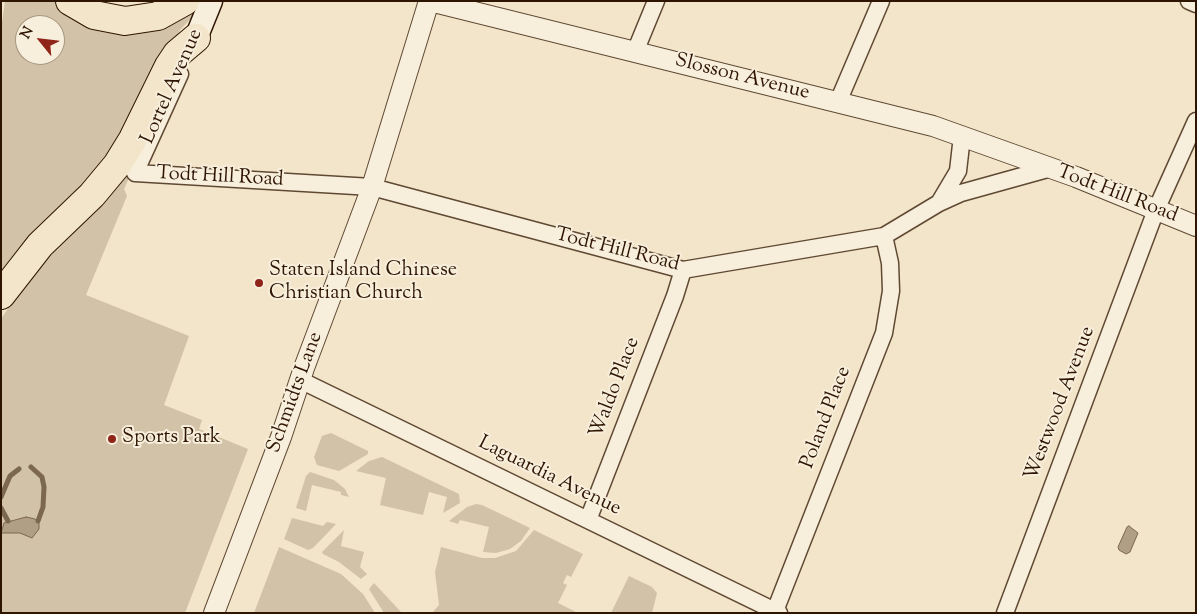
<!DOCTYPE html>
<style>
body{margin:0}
#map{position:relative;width:1197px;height:614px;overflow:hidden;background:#f3e5c9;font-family:"Sorts Mill Goudy",serif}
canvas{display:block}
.frame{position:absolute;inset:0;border:2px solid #2e1501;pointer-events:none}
.north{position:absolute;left:15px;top:15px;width:50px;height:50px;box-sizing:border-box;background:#f7eedc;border:1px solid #a79784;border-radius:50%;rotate:299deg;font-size:14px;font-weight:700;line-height:20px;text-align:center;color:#2e1501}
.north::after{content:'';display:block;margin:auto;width:18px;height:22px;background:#8f2418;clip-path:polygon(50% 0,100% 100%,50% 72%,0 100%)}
</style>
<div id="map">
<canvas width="1197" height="614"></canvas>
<div class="frame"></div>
<div class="north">N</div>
</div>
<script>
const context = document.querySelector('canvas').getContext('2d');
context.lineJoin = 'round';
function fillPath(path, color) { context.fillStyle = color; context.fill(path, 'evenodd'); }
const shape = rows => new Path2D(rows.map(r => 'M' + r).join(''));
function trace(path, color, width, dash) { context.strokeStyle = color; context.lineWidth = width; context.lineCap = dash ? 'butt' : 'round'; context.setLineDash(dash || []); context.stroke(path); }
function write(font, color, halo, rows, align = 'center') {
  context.font = font + ' "Sorts Mill Goudy",serif'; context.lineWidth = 4; context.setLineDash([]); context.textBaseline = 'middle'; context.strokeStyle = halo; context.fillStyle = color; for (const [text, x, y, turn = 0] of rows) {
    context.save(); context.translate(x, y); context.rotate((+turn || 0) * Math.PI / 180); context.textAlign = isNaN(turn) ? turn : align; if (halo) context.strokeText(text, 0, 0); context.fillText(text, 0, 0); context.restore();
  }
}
fillPath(shape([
 [5,1,55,1,80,18,203,1,198,11,180,30,108,165,1,281,1,30],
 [25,25,55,25,55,55,25,55],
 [172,81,124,189,127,196,86,295,189,336,164,405,202,420,199,429,248,449,185,613,1,613,1,319,25,283,59,247,95,204],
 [331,433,368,451,368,454,339,471,317,465,314,457,322,436],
 [382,457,459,494,460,503,443,513,447,497,429,492,423,515,380,505,386,478,356,471,369,461],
 [310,472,334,480,345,489,349,497,341,495,341,492,312,485,306,511,296,508,306,476],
 [476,504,482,505,530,528,521,541,510,549,496,553,483,552,489,527,460,520,458,524,449,521,467,507],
 [292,518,323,526,327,522,336,524,313,548,308,550,284,539],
 [344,530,341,546,364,552,360,567,367,574,361,579,339,562,323,554,322,552],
 [534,530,583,554,571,577,567,575,563,583,567,585,558,603,578,613,432,613,439,605,435,572,441,547,482,558,495,558,516,551],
 [279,547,341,574,363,594,375,613,254,613],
 [629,576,652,587,657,593,652,613,611,613],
 [374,583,402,613,384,613,369,589]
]), '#d2c2a7');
const water = shape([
 [26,517,35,519,39,523,39,529,32,538,20,533,1,533,4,523,26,517],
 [1129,526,1138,533,1130,552,1126,554,1119,550,1118,547,1127,527,1129,526]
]);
fillPath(water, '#b09e85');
trace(water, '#7c6750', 1);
trace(shape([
 [31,467,42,477,44,487,43,507,38,521],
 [1,497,10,476,19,469],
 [1,508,8,521]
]), '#7c6750', 5);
const minor = shape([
 [1189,1,1196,4],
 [635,52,656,1],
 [180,74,135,173,372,187,683,270,884,236,939,203,961,193,1051,168],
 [838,102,881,1],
 [939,203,958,171,962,136],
 [300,380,779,613],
 [588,520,675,296,683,270],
 [775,611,884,333,891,291,890,263,884,236],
 [1005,613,1156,210,1196,121]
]);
const tertiary = shape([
 [430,1,933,126,1076,177,1196,226],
 [214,613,281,437,304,368,372,187,429,1]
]);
const secondary = shape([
 [196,38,211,1]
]);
const motorway = shape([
 [70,1,94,15,125,21,158,16,185,1],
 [1,295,40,245,92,195,117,165,133,139,169,66,177,54,196,38]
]);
trace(minor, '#5f4933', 19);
trace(tertiary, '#5f4933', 22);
trace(secondary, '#2e1501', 25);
trace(motorway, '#2e1501', 30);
trace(minor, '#f7eedc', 16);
trace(tertiary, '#f7eedc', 20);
trace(secondary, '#f7eedc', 22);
trace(motorway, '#f3e5c9', 28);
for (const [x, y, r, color] of [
 [259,283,5,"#8f2418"],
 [112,439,5,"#8f2418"]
]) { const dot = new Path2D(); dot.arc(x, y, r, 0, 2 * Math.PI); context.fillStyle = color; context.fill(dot); trace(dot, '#f7eedc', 2); }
write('20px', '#2e1501', '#f7eedc', [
 ["Slosson Avenue",742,78,14],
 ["Lortel Avenue",173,87,-66],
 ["Todt Hill Road",220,178,3],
 ["Todt Hill Road",1117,195,21],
 ["Todt Hill Road",617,251,14],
 ["Waldo Place",616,388,-69],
 ["Schmidts Lane",296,393,-70],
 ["Westwood Avenue",1061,404,-69],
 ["Poland Place",827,418,-69],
 ["Laguardia Avenue",549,477,26]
]);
write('20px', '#2e1501', '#f7eedc', [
 ["Staten Island Chinese",269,272],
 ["Christian Church",269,295],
 ["Sports Park",122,439]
], 'left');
</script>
